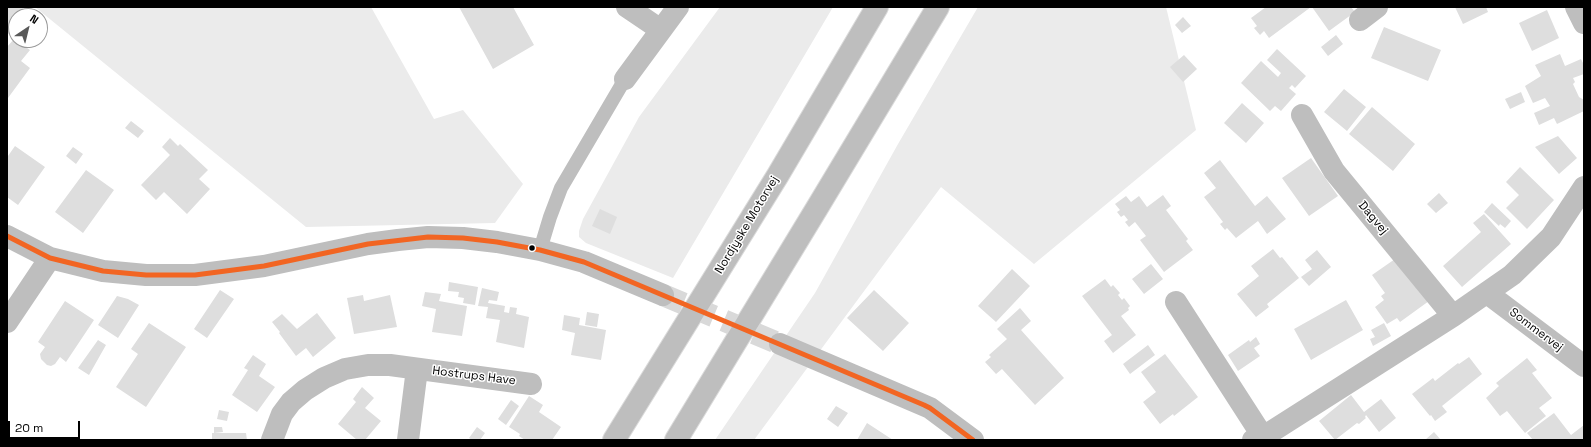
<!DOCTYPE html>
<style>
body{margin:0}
#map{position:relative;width:1591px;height:447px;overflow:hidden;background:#fff;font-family:"Space Grotesk",sans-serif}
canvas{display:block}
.frame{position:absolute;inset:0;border:8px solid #000;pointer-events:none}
.north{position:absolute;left:8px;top:8px;width:40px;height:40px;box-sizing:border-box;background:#fff;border:1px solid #999;border-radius:50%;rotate:35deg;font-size:11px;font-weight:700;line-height:16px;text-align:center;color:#000}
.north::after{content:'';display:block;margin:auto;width:14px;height:18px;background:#595959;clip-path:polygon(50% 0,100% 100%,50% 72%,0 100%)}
.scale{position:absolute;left:8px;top:421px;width:72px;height:18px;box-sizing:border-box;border:2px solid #000;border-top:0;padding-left:5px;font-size:12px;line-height:14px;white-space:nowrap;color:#000;-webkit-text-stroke:3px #fff;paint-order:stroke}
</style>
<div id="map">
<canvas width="1591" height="447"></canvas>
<div class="frame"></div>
<div class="north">N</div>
<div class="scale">20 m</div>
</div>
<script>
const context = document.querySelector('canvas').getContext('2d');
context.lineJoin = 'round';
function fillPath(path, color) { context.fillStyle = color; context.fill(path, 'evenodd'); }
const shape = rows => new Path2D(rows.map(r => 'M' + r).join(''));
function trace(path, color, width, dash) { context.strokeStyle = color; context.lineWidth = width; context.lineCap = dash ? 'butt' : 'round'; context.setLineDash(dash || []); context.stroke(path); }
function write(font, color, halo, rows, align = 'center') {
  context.font = font + ' "Space Grotesk",sans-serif'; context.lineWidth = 3; context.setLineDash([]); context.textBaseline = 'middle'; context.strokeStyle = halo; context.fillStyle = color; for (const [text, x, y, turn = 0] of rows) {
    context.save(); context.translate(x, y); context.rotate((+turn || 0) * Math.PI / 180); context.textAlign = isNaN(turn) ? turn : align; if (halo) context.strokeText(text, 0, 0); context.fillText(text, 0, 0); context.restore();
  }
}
fillPath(shape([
 [35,7,371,7,434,119,463,110,523,184,495,223,306,227],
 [720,7,833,7,673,278,586,243,579,237,579,231,583,219,639,117],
 [978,7,1166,7,1196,130,1034,264,941,187,754,440,715,440,815,293,898,144]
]), '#ebebeb');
fillPath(shape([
 [7,7,21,7,27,12,24,16,16,16,16,28,11,35,7,33],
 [459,7,513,7,534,45,493,69],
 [1266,7,1311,7,1269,38,1264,31,1260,35,1254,28,1257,26,1251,18],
 [1312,7,1351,7,1355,12,1329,31],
 [1455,7,1486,7,1488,12,1463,24],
 [1547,10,1559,38,1532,51,1519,23],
 [1183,17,1191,26,1182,33,1175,25],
 [1384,27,1441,50,1428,81,1371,58],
 [1336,35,1343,44,1328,56,1321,47],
 [14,39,30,50,21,61,30,68,8,98,7,97,7,47],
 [1277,49,1306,76,1295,88,1292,85,1289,88,1296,94,1281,111,1275,106,1270,111,1241,83,1261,61,1278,77,1281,73,1267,60],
 [1560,54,1565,66,1581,59,1584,65,1584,74,1573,78,1575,82,1573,84,1579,97,1584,100,1584,111,1557,124,1554,118,1539,125,1534,113,1550,106,1545,98,1533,103,1525,86,1541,76,1535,65],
 [1184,55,1197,69,1183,82,1170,67],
 [1344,89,1366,107,1347,131,1324,112],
 [1521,92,1525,102,1510,109,1505,99],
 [1242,103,1264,123,1246,143,1224,123],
 [1372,107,1415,144,1393,171,1349,134],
 [131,121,144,131,138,138,125,128],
 [1558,136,1577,158,1559,174,1535,147],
 [170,138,178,146,180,144,208,170,199,179,210,189,187,214,164,192,156,200,141,185,170,155,162,147],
 [15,146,45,167,18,205,7,197,7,154,8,156],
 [73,147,83,154,76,164,66,156],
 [1311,158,1338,196,1309,216,1282,178],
 [1220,160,1255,206,1267,196,1286,219,1267,234,1258,221,1236,238,1227,228,1225,230,1220,224,1223,222,1204,197,1216,188,1204,173],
 [1520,167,1554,200,1527,229,1506,208,1519,195,1506,182],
 [86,170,114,190,83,233,55,212],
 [1439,193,1448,203,1436,213,1427,204],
 [1163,195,1171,206,1166,210,1188,239,1186,241,1193,250,1164,272,1140,240,1146,236,1135,222,1129,227,1125,222,1128,220,1124,215,1121,217,1117,212,1120,210,1115,204,1126,196,1131,202,1139,196,1147,207],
 [1492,203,1511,221,1505,228,1500,224,1499,226,1484,212],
 [600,209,617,217,610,234,592,226],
 [1484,214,1511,244,1462,287,1443,266,1481,232,1473,223],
 [1273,249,1280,258,1282,257,1299,278,1267,304,1269,307,1256,317,1237,294,1259,276,1251,266],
 [1317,250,1331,267,1309,286,1301,277,1312,269,1305,260],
 [1395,259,1429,301,1400,322,1397,318,1387,324,1375,307,1384,300,1381,296,1385,293,1372,275],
 [1151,264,1163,279,1144,294,1132,279],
 [1012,269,1030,286,996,322,978,306],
 [1105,279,1111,287,1113,285,1120,293,1118,295,1122,300,1124,298,1130,306,1128,308,1129,310,1121,316,1136,335,1113,353,1104,341,1112,335,1082,296],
 [449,282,478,287,475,305,463,303,464,298,458,297,459,292,448,291],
 [482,288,499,292,497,301,489,300,488,303,505,306,504,312,509,313,510,307,517,308,516,314,529,317,524,348,496,342,500,320,486,318,488,307,478,306],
 [220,290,234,299,207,338,194,329],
 [874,290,909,323,883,351,847,318],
 [425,292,441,294,439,301,467,306,462,336,432,332,436,309,422,306],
 [363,295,364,301,390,295,397,327,354,334,347,298],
 [117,296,128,299,139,305,118,338,98,325],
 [1346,300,1363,330,1311,360,1294,329],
 [65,301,94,320,66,362,60,357,55,364,51,366,47,365,41,359,40,354,45,347,38,342],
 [1020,308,1031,321,1021,330,1064,378,1035,405,1002,369,996,374,985,362,991,357,989,355,1007,339,997,329],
 [587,312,599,314,597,327,585,325],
 [317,313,336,338,313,357,306,348,296,356,279,333,280,332,272,322,282,314,297,329],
 [564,315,580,318,579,325,606,330,601,360,571,355,575,333,562,330],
 [149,323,186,347,146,407,116,387,138,354,131,349],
 [1384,323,1391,336,1373,346,1370,339,1375,337,1371,330],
 [1256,337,1260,344,1254,348,1260,356,1238,371,1228,355,1249,340,1250,342],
 [98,340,106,345,89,375,78,368],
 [1148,345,1155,355,1130,374,1123,364],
 [1165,354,1198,397,1174,416,1173,414,1160,424,1143,402,1156,392,1141,372],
 [253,355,266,364,259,376,275,387,257,412,232,395,248,370,244,368],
 [1469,357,1482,374,1442,406,1447,412,1435,421,1431,415,1430,416,1412,394,1433,378,1435,381,1458,363,1459,364],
 [1527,358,1537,370,1532,373,1552,398,1539,408,1546,416,1525,433,1507,411,1500,416,1486,398,1499,386,1496,383],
 [362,387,374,398,365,408,381,421,365,440,357,440,338,424,356,402,353,399],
 [1351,395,1364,412,1381,399,1396,418,1379,432,1366,415,1365,417,1366,418,1359,424,1357,423,1335,440,1319,421],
 [529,396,543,405,539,412,561,427,552,440,525,440,519,436,520,434,509,427],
 [511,400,519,406,506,425,498,419],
 [836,406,848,413,838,427,827,419],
 [219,410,229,412,227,421,217,419],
 [1554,413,1571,435,1584,425,1584,440,1533,440,1527,433],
 [867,423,893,440,857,440],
 [214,427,222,427,223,432,214,433],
 [477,427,485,433,480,440,472,440,469,438],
 [1434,432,1441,440,1425,440],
 [212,433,246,433,247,440,212,440]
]), '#dedede');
trace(shape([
 [663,295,780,344]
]), '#d9d9d9', 22, [22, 11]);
const motorway = shape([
 [614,440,778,175,877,7],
 [676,440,817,208,938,7]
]);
trace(motorway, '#dbdbdb', 24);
trace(shape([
 [540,250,550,217,561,188,625,79]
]), '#bebebe', 14);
trace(shape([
 [627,7,661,30],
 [1576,7,1584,23],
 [1360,20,1377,7],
 [625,79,678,7],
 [1302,115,1334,171,1453,316],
 [7,236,50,258,103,271,146,275,195,275,264,266,368,244,398,240,428,237,463,238,497,242,540,250,584,262,663,295],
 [1487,293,1584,366],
 [1176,302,1263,437],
 [7,322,50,258],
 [780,344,930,408,973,440],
 [272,440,282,414,291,402,305,390,324,378,345,369,368,365,390,365,531,384],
 [408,440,417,369],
 [1253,440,1263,437,1453,316,1512,275,1551,237,1584,187]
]), '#bebebe', 22);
trace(motorway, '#bebebe', 22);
trace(shape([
 [7,236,50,258,103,271,146,275,195,275,264,266,368,244,428,237,463,238,497,242,540,250,584,262,924,405,930,408,973,440]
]), '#f26522', 5);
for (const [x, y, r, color] of [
 [532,248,3.5,"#000"]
]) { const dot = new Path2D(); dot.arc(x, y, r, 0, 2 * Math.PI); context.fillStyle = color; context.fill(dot); trace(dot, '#fff', 1.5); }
write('12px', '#000', '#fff', [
 ["Dagvej",1373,218,50],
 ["Nordjyske Motorvej",747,225,-59],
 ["Sommervej",1536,330,37],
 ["Hostrups Have",474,376,7]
]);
</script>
